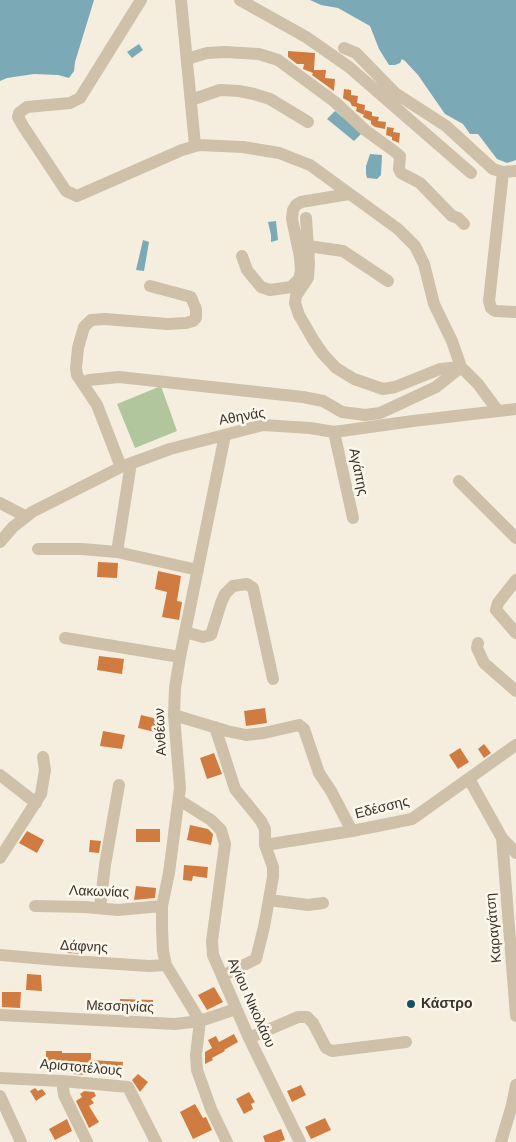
<!DOCTYPE html>
<meta charset="utf-8">
<style>
body{margin:0}
canvas{display:block;background:#f5eedf}
</style>
<canvas width="516" height="1142"></canvas>
<script>
const context = document.querySelector('canvas').getContext('2d');
context.lineJoin = 'round';
function fillPath(path, color) { context.fillStyle = color; context.fill(path, 'evenodd'); }
const shape = rows => new Path2D(rows.map(r => 'M' + r).join(''));
function trace(path, color, width, dash) { context.strokeStyle = color; context.lineWidth = width; context.lineCap = dash ? 'butt' : 'round'; context.setLineDash(dash || []); context.stroke(path); }
function write(font, color, halo, rows, align = 'center') {
  context.font = font + ' Arial,sans-serif'; context.lineWidth = 5; context.setLineDash([]); context.textBaseline = 'middle'; context.strokeStyle = halo; context.fillStyle = color; for (const [text, x, y, turn = 0] of rows) {
    context.save(); context.translate(x, y); context.rotate((+turn || 0) * Math.PI / 180); context.textAlign = isNaN(turn) ? turn : align; if (halo) context.strokeText(text, 0, 0); context.fillText(text, 0, 0); context.restore();
  }
}
fillPath(shape([
 [161,386,177,431,135,448,117,404]
]), '#b1c69d');
fillPath(shape([
 [0,0,94,0,75,62,74,71,69,78,58,75,34,74,7,78,0,81],
 [310,0,516,0,516,160,507,163,497,159,478,134,470,134,463,124,445,114,418,75,405,61,402,59,400,63,395,65,389,65,379,49,370,26,338,8,321,5],
 [139,44,143,50,132,58,127,52],
 [335,111,362,133,354,141,327,119],
 [370,154,382,155,381,175,377,179,367,178,366,174,366,166],
 [276,221,278,240,271,242,271,235,268,222],
 [143,240,149,242,144,271,136,270]
]), '#7ba9b5');
fillPath(shape([
 [288,51,315,53,314,70,326,70,325,78,335,79,334,91,312,75,313,73,303,69,304,64,297,64,288,57],
 [344,89,351,90,351,95,358,96,357,103,365,105,364,115,356,111,357,107,352,106,350,102,343,98],
 [365,110,372,112,372,116,379,117,378,121,386,122,385,129,375,127,371,124,371,121,363,117],
 [387,127,394,128,393,132,400,133,399,143,392,140,392,137,386,135],
 [98,562,118,563,117,578,97,577],
 [158,571,181,576,177,601,182,602,179,620,162,617,167,592,155,589],
 [99,656,124,659,122,674,97,670],
 [265,708,267,723,246,726,244,711],
 [141,715,162,720,159,733,138,728],
 [103,731,125,735,122,749,100,746],
 [484,744,491,753,484,758,478,749],
 [460,748,469,762,458,769,449,755],
 [214,753,222,774,207,779,200,758],
 [190,825,208,829,213,834,211,845,187,840],
 [136,829,160,829,160,842,136,842],
 [27,831,44,840,37,853,19,843],
 [90,840,101,841,99,853,89,852],
 [184,865,208,867,207,878,193,876,192,881,183,880],
 [136,886,156,888,155,898,134,900],
 [68,945,84,946,83,954,67,953],
 [27,974,41,975,42,991,26,990],
 [214,987,223,1002,207,1010,198,995],
 [2,992,21,992,20,1008,2,1007],
 [120,999,153,1000,153,1014,121,1013],
 [234,1034,238,1042,224,1050,225,1051,212,1058,213,1060,205,1064,205,1052,212,1048,208,1040,216,1036,219,1042],
 [46,1051,62,1051,62,1053,91,1053,91,1060,123,1062,122,1072,116,1071,116,1075,86,1075,74,1074,74,1072,46,1071],
 [138,1074,148,1082,140,1092,132,1080],
 [301,1085,306,1095,292,1102,287,1091],
 [35,1088,38,1091,42,1089,46,1094,36,1101,30,1091],
 [84,1091,94,1092,96,1096,91,1099,94,1103,89,1106,99,1122,89,1128,76,1101,82,1097,80,1094],
 [249,1092,255,1102,251,1104,253,1109,244,1114,236,1099],
 [195,1104,203,1118,206,1117,212,1130,193,1139,180,1112],
 [325,1118,331,1130,311,1139,305,1127],
 [67,1119,72,1131,55,1140,49,1129],
 [281,1129,285,1140,279,1142,265,1142,263,1136]
]), '#d07c41');
trace(shape([
 [181,0,195,145],
 [240,0,306,37,349,67,471,173],
 [344,48,356,53,395,93,446,126,493,169,503,172,516,171],
 [187,59,207,53,225,52,259,54,278,60,335,102,365,130,394,151,400,156,399,169,401,173,420,183,452,216,458,218,464,224],
 [191,100,220,90,239,91,254,94,270,99,308,122],
 [503,172,489,301,491,308,495,311,516,312],
 [306,218,309,263,308,278,296,296,295,303,299,315,314,341,323,354,336,368,354,379,383,389,395,387,440,369,461,367,478,384,498,411],
 [308,246,343,251,388,281],
 [242,256,247,270,261,287,270,290,291,287,299,279,301,271,300,257,292,219,293,210,296,205,301,202,349,194],
 [83,383,89,380,119,377,303,397,323,401,342,412,365,415,380,413,436,387,461,367,452,341,434,304,424,264,415,246,398,229,310,165,279,153,243,147,199,145,182,150,77,196,66,191,23,126,18,117,19,113,27,107,70,103,80,98,141,0],
 [334,432,353,518],
 [225,435,180,657,175,688,174,715,180,788,169,873,162,906,162,929,163,951,166,965,200,1021,196,1055,197,1070,211,1109,227,1142],
 [121,467,97,405,77,375,76,368,78,348,84,327,91,320,105,319,167,324,186,323,193,321,196,318,196,309,191,297,150,286],
 [459,481,516,538],
 [0,503,25,516],
 [0,542,13,527,32,512,121,467,170,449,263,425,310,428,334,432,413,421,516,409],
 [38,549,82,549,117,552,198,570],
 [117,552,131,463],
 [516,580,498,603,496,610,516,633],
 [185,632,203,637,211,635,221,603,225,594,233,586,247,584,253,588,273,679],
 [65,638,180,657],
 [478,643,477,648,484,663,516,691],
 [174,715,227,731,246,735,264,733,299,725,304,729,319,773,331,791,352,831],
 [215,727,235,789,261,821,265,829,265,845,273,867,273,877,264,927,256,959,222,976],
 [0,775,36,803],
 [469,779,502,838,516,853],
 [179,800,211,820,221,830,225,844,212,941,213,955,249,1038,300,1142],
 [502,838,516,1016],
 [265,845,352,831,412,819,516,745],
 [0,858,41,794,45,770,43,757],
 [269,900,308,905,323,903],
 [35,906,85,907,118,910,162,906],
 [100,908,105,865,119,785],
 [0,955,57,960,149,966,166,965],
 [0,1015,175,1024,200,1021,236,1009],
 [249,1038,298,1017,307,1017,313,1023,326,1048,332,1051,406,1042],
 [0,1078,62,1081,128,1087,156,1142],
 [62,1081,64,1095,87,1142],
 [0,1096,21,1142],
 [501,1142,512,1105,516,1085]
]), '#cfc1a9', 12);
for (const [x, y, r, color] of [
 [411,1004,5,"#1a5061"]
]) { const dot = new Path2D(); dot.arc(x, y, r, 0, 2 * Math.PI); context.fillStyle = color; context.fill(dot); trace(dot, '#fcf7ec', 2); }
write('14px', '#3b3229', '#fcf7ec', [
 ["Αθηνάς",242,417,-10],
 ["Αγάπης",358,472,78],
 ["Ανθέων",161,732,-93],
 ["Εδέσσης",382,808,-14],
 ["Λακωνίας",99,892,2],
 ["Καραγάτση",494,928,-95],
 ["Δάφνης",84,947,3],
 ["Αγίου Νικολάου",251,1003,66],
 ["Μεσσηνίας",120,1007,2],
 ["Αριστοτέλους",81,1068,5]
]);
write('bold 14px', '#3b3229', '#fcf7ec', [
 ["Κάστρο",421,1004]
], 'left');
</script>
